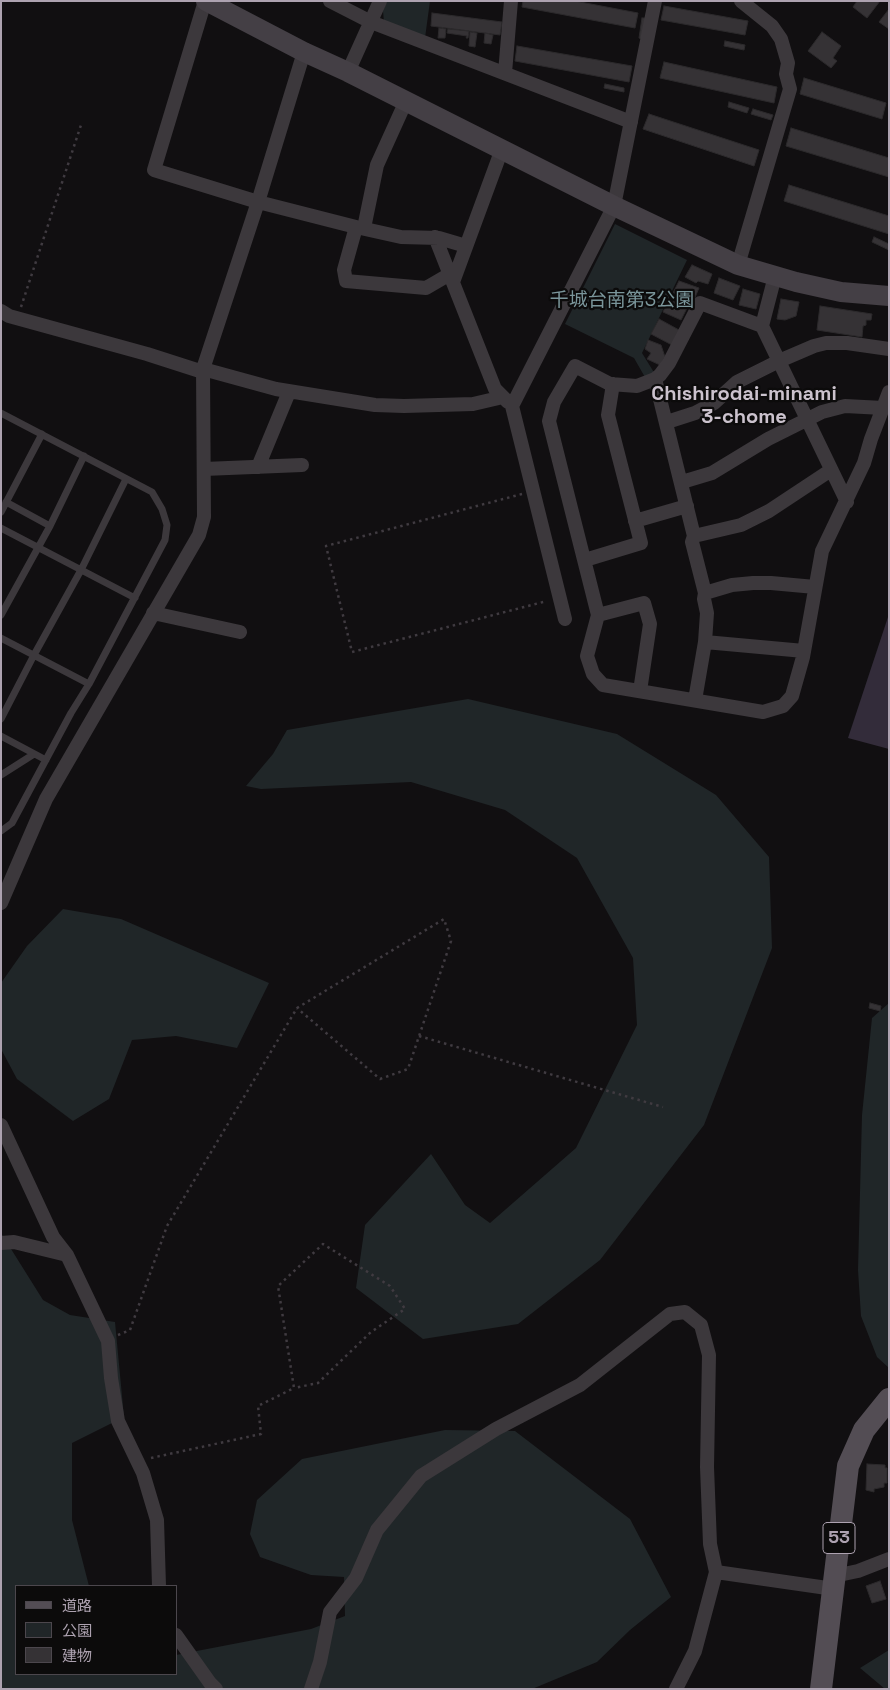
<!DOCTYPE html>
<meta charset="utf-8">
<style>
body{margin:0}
#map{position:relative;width:890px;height:1690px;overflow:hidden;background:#110f11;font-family:"Space Grotesk","Noto Sans JP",sans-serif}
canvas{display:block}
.frame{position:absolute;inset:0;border:2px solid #ada2b0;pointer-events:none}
.legend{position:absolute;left:15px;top:1585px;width:162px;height:90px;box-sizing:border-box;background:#0c0b0b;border:1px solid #4c474d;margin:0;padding:6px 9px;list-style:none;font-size:15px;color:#ada2b0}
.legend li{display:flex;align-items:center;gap:10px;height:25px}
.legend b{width:25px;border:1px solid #4c474d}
</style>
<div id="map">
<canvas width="890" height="1690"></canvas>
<div class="frame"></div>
<ul class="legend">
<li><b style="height:6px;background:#534d54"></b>道路</li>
<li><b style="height:14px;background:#202628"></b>公園</li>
<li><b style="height:14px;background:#353235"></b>建物</li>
</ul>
</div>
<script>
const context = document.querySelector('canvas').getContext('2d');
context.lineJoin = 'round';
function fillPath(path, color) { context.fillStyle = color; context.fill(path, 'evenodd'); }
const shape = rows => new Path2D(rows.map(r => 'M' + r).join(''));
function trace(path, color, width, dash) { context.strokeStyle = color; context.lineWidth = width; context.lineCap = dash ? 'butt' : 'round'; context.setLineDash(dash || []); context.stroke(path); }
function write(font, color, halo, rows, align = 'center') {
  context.font = font + ' "Space Grotesk","Noto Sans JP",sans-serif'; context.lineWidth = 4.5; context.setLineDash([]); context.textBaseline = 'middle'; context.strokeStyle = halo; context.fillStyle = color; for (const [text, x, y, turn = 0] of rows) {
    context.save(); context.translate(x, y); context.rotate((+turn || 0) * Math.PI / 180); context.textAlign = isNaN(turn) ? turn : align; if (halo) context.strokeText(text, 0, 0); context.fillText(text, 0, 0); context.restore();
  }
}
fillPath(shape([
 [387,1,430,1,425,38,384,22,383,11],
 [615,224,687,260,642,353,655,374,646,379,634,358,565,324],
 [468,699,617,734,716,795,769,857,772,948,704,1125,600,1260,518,1324,423,1339,356,1288,365,1225,431,1154,465,1205,490,1223,576,1148,637,1025,633,958,577,858,505,810,411,782,261,789,246,786,273,754,287,730],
 [63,909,121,919,269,983,237,1048,176,1036,132,1040,109,1099,73,1121,17,1079,1,1049,1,983,27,946],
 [889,1003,889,1368,877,1357,861,1316,858,1270,862,1115,872,1018],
 [1,1233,43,1300,70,1315,115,1322,124,1417,72,1443,72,1520,89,1586,16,1586,16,1674,176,1674,176,1655,311,1629,345,1616,344,1577,311,1575,260,1557,250,1534,257,1500,302,1459,445,1430,515,1431,630,1519,671,1597,630,1630,597,1662,532,1689,1,1689],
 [889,1650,889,1689,885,1689,860,1668]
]), '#202628');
fillPath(shape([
 [889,614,889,749,848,738]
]), '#332c3a');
const building = shape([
 [523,1,575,1,638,13,635,28,522,7,523,1],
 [857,1,880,1,867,18,853,7,857,1],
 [664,6,748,21,745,35,661,20,664,6],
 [889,9,889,29,879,22,889,9],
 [432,13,502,22,500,35,431,26,432,13],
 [642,18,646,18,642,39,639,38,642,18],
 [439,28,446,29,445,38,438,38,439,28],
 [448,29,469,31,468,38,466,38,467,36,447,33,448,29],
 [470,32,477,33,475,47,469,46,470,32],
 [822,32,841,46,833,58,837,61,831,68,808,51,822,32],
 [485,33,493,35,491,44,484,43,485,33],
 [725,41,745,45,744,50,724,46,725,41],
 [517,46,632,66,629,82,515,61,517,46],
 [664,62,777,87,774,103,660,78,664,62],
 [804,78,886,103,882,119,800,94,804,78],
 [605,84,624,88,624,92,604,88,605,84],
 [729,102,749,108,747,113,728,107,729,102],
 [753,109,773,115,771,120,751,114,753,109],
 [649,114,759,150,754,166,643,129,649,114],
 [791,128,889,158,889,177,786,146,791,128],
 [789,185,889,216,889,234,784,201,789,185],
 [874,237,889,244,889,250,872,242,874,237],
 [692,265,712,274,708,284,698,281,696,283,685,277,692,265],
 [719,278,740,286,733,300,714,293,719,278],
 [679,281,699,288,693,302,673,293,679,281],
 [743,289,760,294,756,309,739,305,743,289],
 [669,299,687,308,681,320,663,312,669,299],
 [781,299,799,302,796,316,785,320,777,319,781,299],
 [820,306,872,314,871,320,866,320,866,325,863,326,862,337,817,330,820,306],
 [659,319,679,330,672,345,651,334,659,319],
 [648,340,661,345,665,357,660,365,647,359,651,353,645,349,648,340],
 [870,1003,881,1006,880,1011,869,1008,870,1003],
 [867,1464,885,1465,885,1468,887,1468,887,1483,884,1483,884,1487,874,1489,874,1492,866,1490,867,1464],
 [880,1581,886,1599,872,1603,866,1586,880,1581]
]);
fillPath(building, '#353235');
trace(building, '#2c2a2c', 1);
trace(shape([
 [21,307,81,125],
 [522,494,326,546,352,652,547,601],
 [419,1036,663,1107],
 [118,1335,130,1330,167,1226,297,1008,444,919,451,941,408,1069,380,1079,297,1008],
 [151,1458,261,1434,258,1406,294,1388,278,1286,323,1244,390,1286,405,1309,371,1332,318,1383,294,1388]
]), '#403b41', 2.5, [2.5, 4]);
trace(shape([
 [1,413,152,492,162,509,167,525,165,540,89,684,71,713,12,823,1,831],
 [6,502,50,526],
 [1,512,42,434],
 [1,528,135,598],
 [1,615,50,526,84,456],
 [1,638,89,684],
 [1,719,34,655,81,570,126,479],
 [1,736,46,760],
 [1,775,34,754]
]), '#3c383c', 7);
trace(shape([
 [205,1,154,170,258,202,356,227,401,237,439,238,466,246],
 [330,1,371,22,631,122],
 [348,72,380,1],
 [505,73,511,1],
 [356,227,344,270,346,281,426,288,450,274],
 [364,228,377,165,406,101],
 [435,237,495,389,508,402],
 [738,265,790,89,786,74,788,63,781,39,772,26,741,1],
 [775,276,762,326,847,502],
 [453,282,502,149],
 [1,311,9,316,147,354,203,372],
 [762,326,700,303,669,363,660,375,655,379,637,386,610,384,575,366,554,402,549,421,598,615,587,656,593,674,603,685,763,712,783,706,792,696,803,657,822,551,864,463,871,439,889,392],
 [203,369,276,389,375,405,404,406,473,404,503,397],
 [655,379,694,536,692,542,705,593,704,599,707,613,705,642,695,700],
 [667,422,695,413,714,403,737,382,779,361,814,346,826,343,847,343,889,349],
 [258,467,289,392],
 [204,469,302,465],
 [682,482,712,473,768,439,822,412,845,406,883,408],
 [635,521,687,506],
 [694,536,741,525,769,511,831,470],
 [585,560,641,543,608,415,613,384],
 [705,593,732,585,753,583,771,583,815,587],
 [153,613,240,632],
 [598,615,644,603,650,624,640,691],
 [565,619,512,406,614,206,655,1],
 [705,642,804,651],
 [1,903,46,799,199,535,204,517,203,369,258,202,304,52],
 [1,1125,53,1237,67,1255,108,1341,111,1378,118,1421,143,1473,157,1520,159,1586],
 [1,1243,14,1242,67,1255],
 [716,1572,834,1589],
 [834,1576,858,1571,889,1559],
 [176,1635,210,1683,216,1689],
 [311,1689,320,1662,330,1612,356,1578,377,1530,421,1476,496,1429,580,1385,670,1314,685,1312,701,1325,709,1355,707,1467,710,1544,716,1572,695,1651,676,1689]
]), '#3c383c', 14);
trace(shape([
 [206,1,304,52,348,72,614,206,738,265,796,282,841,292,889,296]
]), '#443f45', 20);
trace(shape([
 [821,1689,848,1466,864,1430,889,1399]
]), '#534d54', 22);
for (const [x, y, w] of [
 [839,1538,32]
]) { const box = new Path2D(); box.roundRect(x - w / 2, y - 15.5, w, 31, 4); context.fillStyle = '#0c0b0b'; context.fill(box); trace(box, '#ada2b0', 1); }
write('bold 18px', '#ada2b0', null, [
 ["53",839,1538]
]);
write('19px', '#7a959a', '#0c0b0b', [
 ["千城台南第3公園",622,301]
]);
write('bold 20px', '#cbc2cd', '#0c0b0b', [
 ["Chishirodai-minami",744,395],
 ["3-chome",744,418]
]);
</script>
